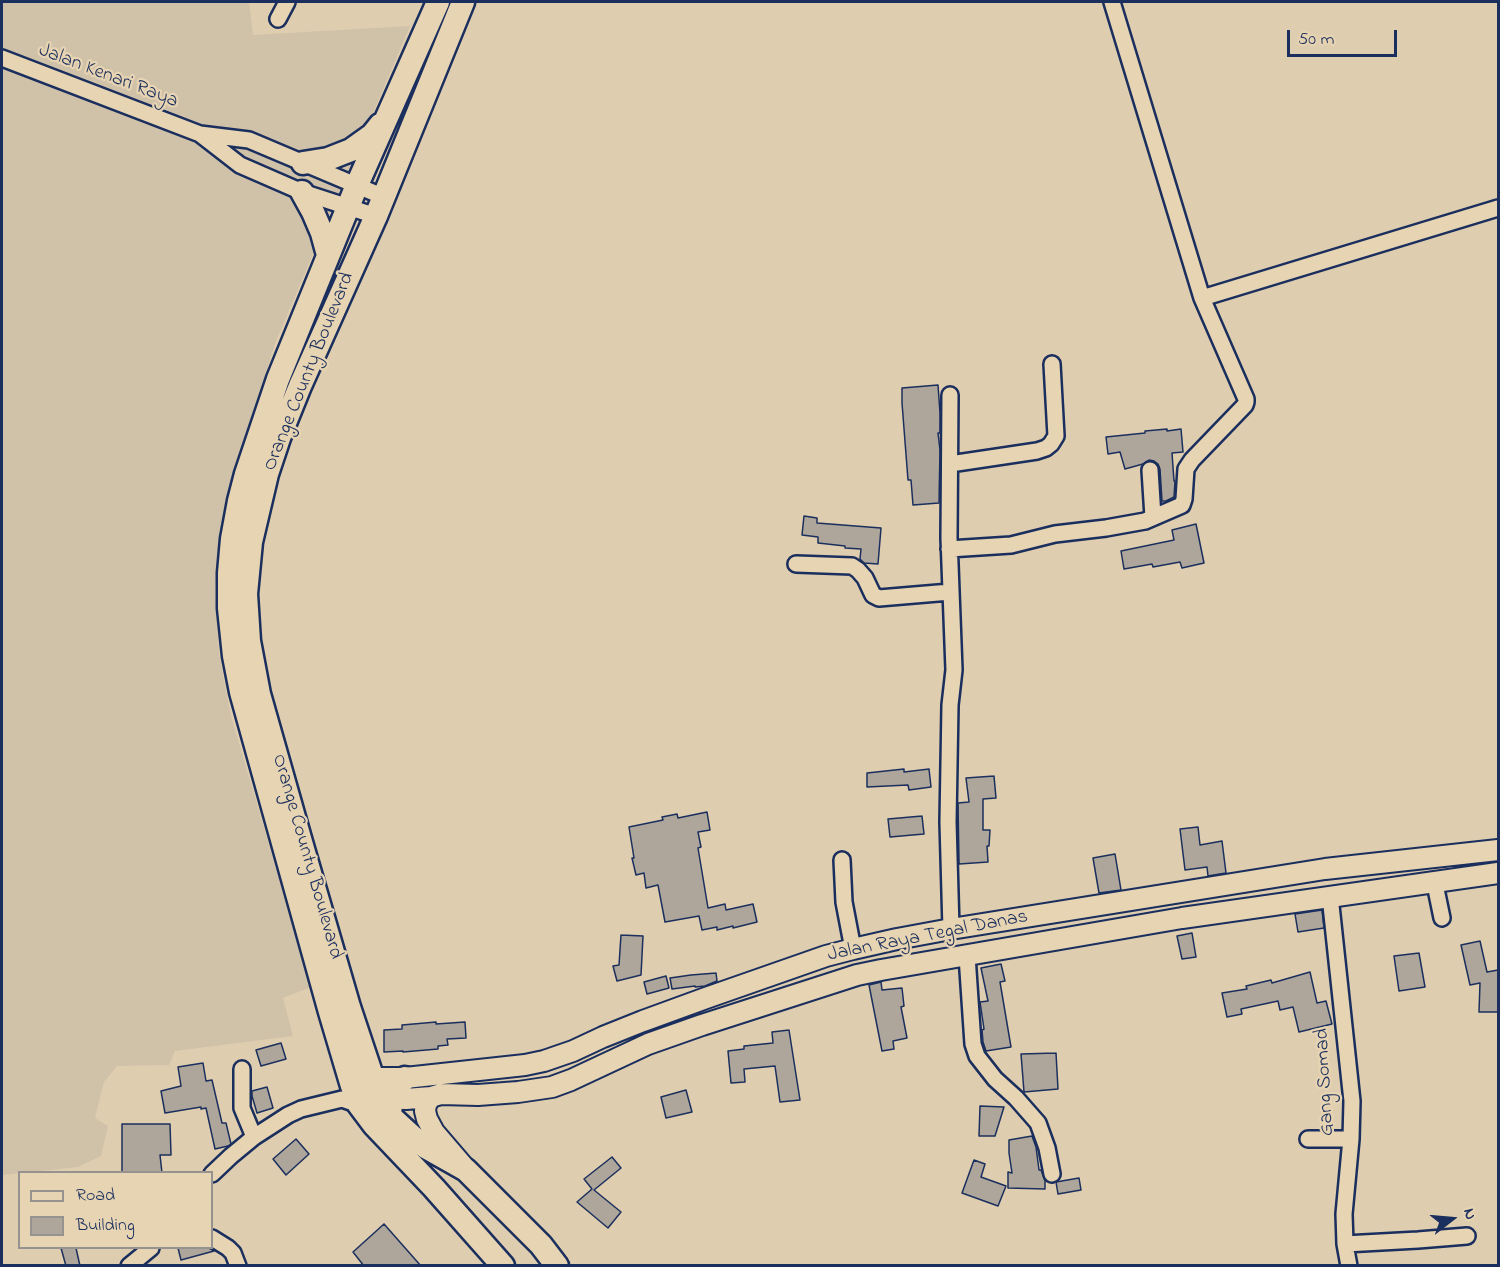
<!DOCTYPE html>
<style>
body{margin:0}
#map{position:relative;width:1500px;height:1267px;overflow:hidden;background:#dfcdaf;font-family:"Indie Flower",sans-serif}
canvas{display:block}
.frame{position:absolute;inset:0;border:3px solid #1b2f5e;pointer-events:none}
.legend{position:absolute;left:18px;top:1171px;width:195px;height:78px;box-sizing:border-box;background:#e7d4b2;border:2px solid #959290;margin:0;padding:8px 10px;list-style:none;font-size:18px;color:#1b2f5e}
.legend li{display:flex;align-items:center;gap:12px;height:30px}
.legend b{width:30px;border:2px solid #959290}
.north{position:absolute;left:1422px;top:1189px;width:60px;height:60px;-webkit-text-stroke:4px #e7d4b2;paint-order:stroke;rotate:74deg;font-size:16px;font-weight:700;line-height:24px;text-align:center;color:#1b2f5e}
.north::after{content:'';display:block;margin:auto;width:21px;height:27px;background:#1b2f5e;clip-path:polygon(50% 0,100% 100%,50% 72%,0 100%)}
.scale{position:absolute;left:1287px;top:30px;width:110px;height:27px;box-sizing:border-box;border:3px solid #1b2f5e;border-top:0;padding-left:8px;font-size:18px;line-height:21px;white-space:nowrap;color:#1b2f5e;-webkit-text-stroke:4px #e7d4b2;paint-order:stroke}
</style>
<div id="map">
<canvas width="1500" height="1267"></canvas>
<div class="frame"></div>
<ul class="legend">
<li><b style="height:8px;background:#e7d4b2"></b>Road</li>
<li><b style="height:16px;background:#aea69a"></b>Building</li>
</ul>
<div class="north">N</div>
<div class="scale">50 m</div>
</div>
<script>
const context = document.querySelector('canvas').getContext('2d');
context.lineJoin = 'round';
function fillPath(path, color) { context.fillStyle = color; context.fill(path, 'evenodd'); }
const shape = rows => new Path2D(rows.map(r => 'M' + r).join(''));
function trace(path, color, width, dash) { context.strokeStyle = color; context.lineWidth = width; context.lineCap = dash ? 'butt' : 'round'; context.setLineDash(dash || []); context.stroke(path); }
function write(font, color, halo, rows, align = 'center') {
  context.font = font + ' "Indie Flower",sans-serif'; context.lineWidth = 4.5; context.setLineDash([]); context.textBaseline = 'middle'; context.strokeStyle = halo; context.fillStyle = color; for (const [text, x, y, turn = 0] of rows) {
    context.save(); context.translate(x, y); context.rotate((+turn || 0) * Math.PI / 180); context.textAlign = isNaN(turn) ? turn : align; if (halo) context.strokeText(text, 0, 0); context.fillText(text, 0, 0); context.restore();
  }
}
fillPath(shape([
 [2,2,249,2,253,35,410,26,276,341,235,467,221,527,215,591,219,654,231,716,311,987,283,998,293,1036,175,1051,169,1065,117,1066,104,1082,95,1118,108,1126,101,1156,78,1167,2,1175]
]), '#d0c1a9');
const building = shape([
 [938,385,940,413,940,433,938,433,940,450,939,503,913,505,911,480,908,480,902,403,902,388,938,385],
 [1167,429,1167,431,1181,429,1183,452,1172,453,1174,481,1175,481,1174,497,1166,501,1162,501,1160,469,1158,464,1154,461,1149,460,1143,464,1125,469,1120,452,1108,454,1106,437,1145,433,1145,431,1167,429],
 [804,516,817,518,817,523,881,528,878,564,864,563,860,559,861,549,845,548,845,546,818,543,818,537,802,535,804,516],
 [1196,524,1204,563,1182,568,1180,562,1153,567,1152,564,1124,569,1121,551,1174,540,1172,530,1196,524],
 [904,769,904,772,929,769,931,787,909,790,908,785,867,787,867,773,904,769],
 [994,776,996,798,983,799,983,830,990,830,989,846,987,846,988,862,959,864,958,803,969,802,966,778,994,776],
 [707,812,710,830,698,832,701,847,698,848,708,908,725,904,726,910,753,904,757,922,733,928,733,926,717,930,717,927,702,930,699,916,665,922,658,885,646,888,644,873,636,875,632,858,634,858,629,827,663,820,662,817,677,814,678,818,707,812],
 [922,816,924,834,890,837,888,819,922,816],
 [1198,827,1200,845,1222,841,1226,873,1208,876,1207,867,1185,870,1180,829,1198,827],
 [1115,854,1121,890,1099,893,1093,858,1115,854],
 [1322,910,1324,928,1298,932,1295,914,1322,910],
 [1192,933,1196,957,1182,959,1177,936,1192,933],
 [621,935,643,936,641,975,617,981,613,966,619,965,621,935],
 [1480,941,1487,972,1498,970,1498,1012,1479,1012,1480,983,1470,985,1461,945,1480,941],
 [1419,953,1425,987,1399,991,1394,956,1419,953],
 [1001,964,1005,981,1000,982,1011,1047,986,1051,983,1042,982,1030,984,1029,980,1002,988,1001,981,968,1001,964],
 [1310,972,1317,1003,1326,1001,1332,1024,1299,1032,1293,1007,1280,1010,1278,1001,1241,1009,1242,1014,1227,1017,1222,993,1247,989,1246,986,1271,980,1272,983,1310,972],
 [716,973,717,981,705,986,695,987,695,986,672,989,670,978,691,975,716,973],
 [666,976,669,988,647,994,644,982,666,976],
 [881,982,882,990,902,988,904,1006,901,1007,907,1038,893,1041,894,1049,882,1051,869,985,881,982],
 [436,1022,436,1024,465,1022,466,1038,447,1039,448,1045,438,1046,438,1049,403,1052,403,1051,384,1052,384,1030,402,1029,402,1025,436,1022],
 [789,1030,800,1100,780,1102,775,1066,744,1069,745,1082,731,1083,728,1051,744,1049,744,1046,773,1043,772,1032,789,1030],
 [281,1043,286,1059,261,1066,256,1050,281,1043],
 [1056,1053,1058,1089,1024,1092,1021,1054,1056,1053],
 [203,1063,206,1081,212,1080,222,1123,226,1123,231,1144,228,1146,215,1149,206,1108,201,1109,201,1107,165,1113,161,1091,181,1086,178,1067,203,1063],
 [267,1087,273,1108,257,1113,252,1096,252,1091,267,1087],
 [686,1090,692,1112,666,1118,661,1097,686,1090],
 [980,1106,1004,1107,995,1136,979,1136,980,1106],
 [122,1124,170,1124,171,1155,160,1155,162,1173,122,1173,122,1124],
 [1032,1136,1036,1147,1039,1170,1041,1170,1045,1180,1045,1189,1008,1188,1008,1172,1012,1173,1009,1153,1009,1140,1032,1136],
 [296,1139,309,1154,286,1175,273,1159,296,1139],
 [612,1157,621,1168,594,1190,621,1212,608,1228,577,1202,592,1189,584,1179,612,1157],
 [974,1160,985,1164,981,1177,1006,1186,998,1206,962,1193,974,1160],
 [1079,1178,1081,1190,1058,1194,1056,1182,1079,1178],
 [384,1224,421,1266,364,1266,353,1252,384,1224],
 [61,1248,76,1248,80,1266,66,1266,61,1248],
 [178,1248,209,1248,214,1251,181,1260,178,1248]
]);
fillPath(building, '#aea69a');
trace(building, '#1b2f5e', 1.5);
const minor = shape([
 [1112,2,1202,298,1498,208],
 [278,19,287,2],
 [2,58,200,134,249,140,384,197],
 [200,134,240,165,302,192,376,216],
 [950,395,949,538,954,670,950,705,948,822,951,929],
 [950,464,1037,451,1046,448,1051,444,1056,436,1052,364],
 [1150,470,1153,517],
 [949,549,1011,545,1055,534,1106,528,1145,521,1182,505,1184,499,1186,469,1192,460,1245,405,1246,402,1246,399,1202,298],
 [796,564,852,566,858,570,865,578,873,595,879,598,950,592],
 [842,860,844,902,853,949],
 [1436,882,1436,889,1442,918],
 [1330,896,1352,1101,1351,1139,1344,1214,1345,1244,1349,1266],
 [967,956,973,1044,977,1056,995,1079,1016,1098,1038,1123,1047,1148,1052,1174],
 [242,1069,242,1108,254,1137],
 [1308,1139,1351,1139],
 [212,1174,231,1156,254,1137,288,1115,301,1109,342,1099,359,1105],
 [212,1238,228,1248,233,1253,238,1266],
 [1345,1244,1418,1240,1467,1236],
 [129,1266,151,1248]
]);
const tertiary = shape([
 [358,1083,372,1078,405,1078,442,1074,525,1065,544,1061,573,1051,603,1037,643,1021,706,998,826,956,853,949,897,939,951,929,1325,869,1498,850],
 [377,1098,406,1099,431,1097],
 [464,1167,434,1132,427,1119,425,1111,426,1104,431,1097,441,1094,478,1095,518,1092,552,1087,571,1080,648,1044,702,1025,857,975,881,970,1182,918,1498,873]
]);
const secondary = shape([
 [438,2,357,185,278,379,246,474,239,501,232,539,229,573,229,608,234,656,241,692,330,1012,352,1086,359,1105,374,1125,434,1188,503,1266],
 [463,2,376,216,300,386,279,438,267,474,251,542,246,594,249,641,259,694,301,842,349,1007,381,1103,389,1115,413,1137,427,1148,466,1170,541,1245,557,1266],
 [303,163,328,159,351,150,372,135,380,125],
 [302,192,313,212,322,233,328,255],
 [390,1122,391,1095,405,1078]
]);
trace(minor, '#1b2f5e', 20);
trace(tertiary, '#1b2f5e', 24);
trace(secondary, '#1b2f5e', 27);
trace(minor, '#e7d4b2', 15);
trace(tertiary, '#e7d4b2', 20);
trace(secondary, '#e7d4b2', 22);
write('20px', '#1b2f5e', '#e7d4b2', [
 ["Jalan Kenari Raya",108,77,21],
 ["Orange County Boulevard",310,372,-68],
 ["Orange County Boulevard",306,857,74],
 ["Jalan Raya Tegal Danas",928,937,-11],
 ["Gang Somad",1326,1082,-93]
]);
</script>
